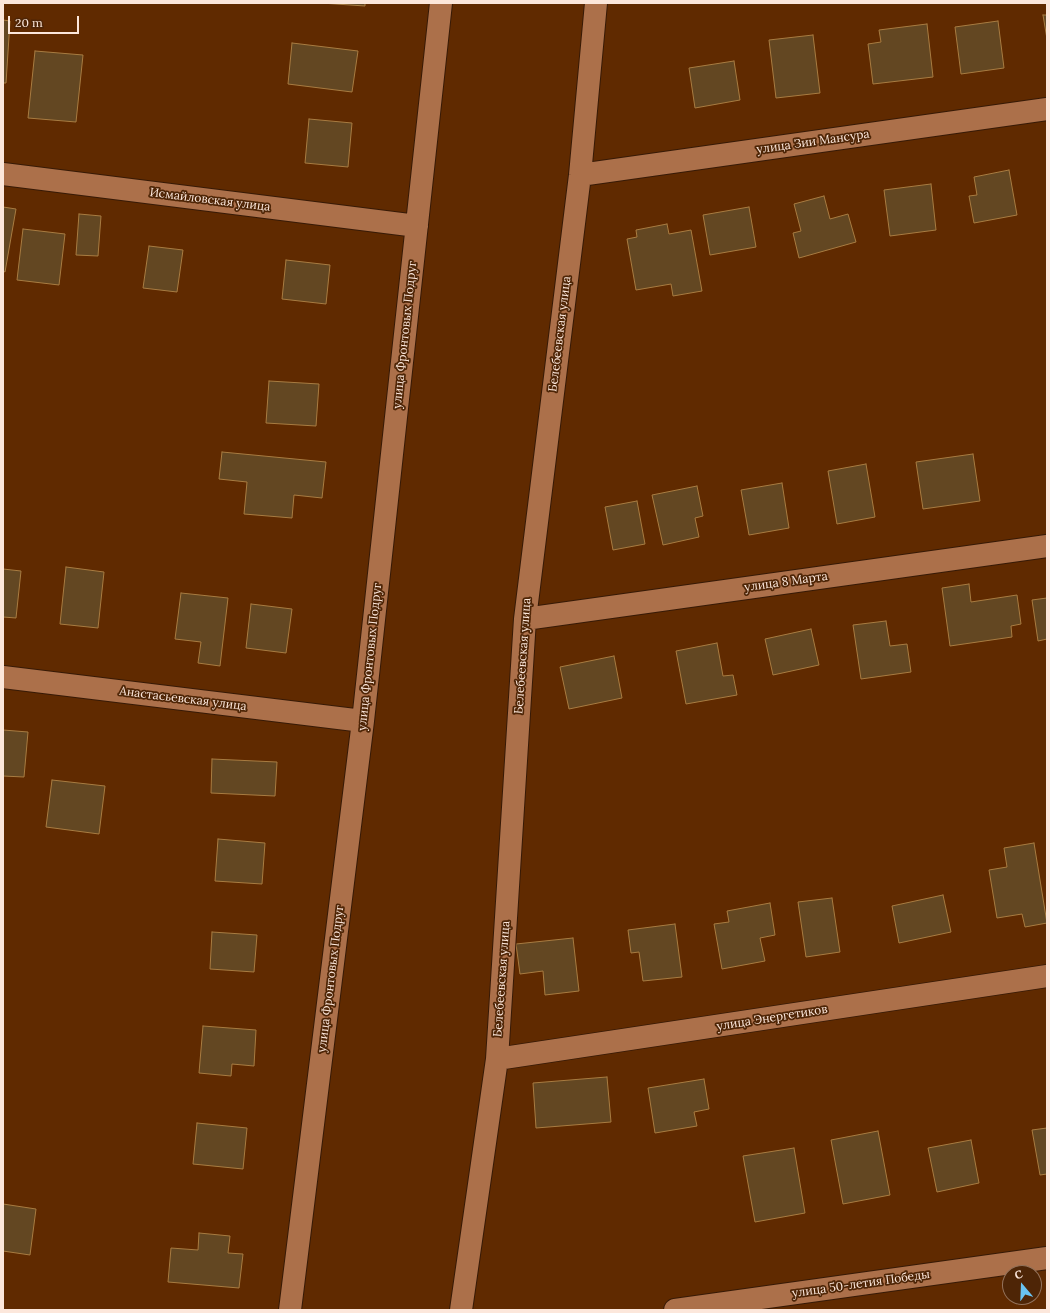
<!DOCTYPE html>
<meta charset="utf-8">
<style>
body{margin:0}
#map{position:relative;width:1050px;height:1313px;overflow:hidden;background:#602a00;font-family:Lora,serif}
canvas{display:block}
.frame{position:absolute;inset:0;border:4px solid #fce7db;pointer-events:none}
.north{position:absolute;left:1002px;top:1265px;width:40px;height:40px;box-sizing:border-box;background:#4e2506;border:1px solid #94735b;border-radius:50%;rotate:341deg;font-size:11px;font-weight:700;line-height:16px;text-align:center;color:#fce7db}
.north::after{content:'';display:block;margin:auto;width:14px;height:18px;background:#69c3f1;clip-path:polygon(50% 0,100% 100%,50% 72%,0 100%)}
.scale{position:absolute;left:8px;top:16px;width:71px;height:18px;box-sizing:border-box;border:2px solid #fce7db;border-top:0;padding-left:5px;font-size:12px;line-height:14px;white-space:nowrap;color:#fce7db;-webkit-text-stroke:3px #4e2506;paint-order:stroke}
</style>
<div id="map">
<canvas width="1050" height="1313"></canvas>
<div class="frame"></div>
<div class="north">С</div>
<div class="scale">20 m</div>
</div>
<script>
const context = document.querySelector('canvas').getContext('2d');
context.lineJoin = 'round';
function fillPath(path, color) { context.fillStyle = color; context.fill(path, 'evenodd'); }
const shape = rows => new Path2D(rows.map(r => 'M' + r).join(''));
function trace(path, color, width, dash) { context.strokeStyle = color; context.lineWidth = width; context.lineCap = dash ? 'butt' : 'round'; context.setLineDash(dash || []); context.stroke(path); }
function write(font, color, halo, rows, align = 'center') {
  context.font = font + ' Lora,serif'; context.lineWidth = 3.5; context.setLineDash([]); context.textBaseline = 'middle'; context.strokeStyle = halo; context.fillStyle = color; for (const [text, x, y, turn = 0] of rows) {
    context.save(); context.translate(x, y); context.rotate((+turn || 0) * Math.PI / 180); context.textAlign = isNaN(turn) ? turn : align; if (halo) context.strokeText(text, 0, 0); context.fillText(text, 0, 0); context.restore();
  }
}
const building = shape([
 [321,3,365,3,365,6,321,3],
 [1043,15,1047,15,1047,39,1043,15],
 [3,20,10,21,6,83,3,83,3,20],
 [998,21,1004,68,961,74,955,27,998,21],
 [927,24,933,77,873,84,868,44,881,42,879,30,927,24],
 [813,35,820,93,776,98,769,40,813,35],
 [292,43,358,51,352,92,288,84,292,43],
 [35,51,83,55,76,122,28,118,35,51],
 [734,61,740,100,695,108,689,68,734,61],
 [309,119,352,123,348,167,305,163,309,119],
 [1009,170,1017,215,974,223,969,196,977,195,974,177,1009,170],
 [931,184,936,230,890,236,884,190,931,184],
 [824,196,830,219,848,214,856,242,799,258,793,233,801,231,794,204,824,196],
 [3,207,16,209,5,272,3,271,3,207],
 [749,207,756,247,710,255,703,215,749,207],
 [79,214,101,216,98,256,76,255,79,214],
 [667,224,669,234,691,230,702,291,673,296,671,284,636,290,627,239,637,237,636,230,667,224],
 [23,229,65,234,59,285,17,280,23,229],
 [149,246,183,250,177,292,143,288,149,246],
 [286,260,330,265,326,304,282,299,286,260],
 [269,381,319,384,316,426,266,423,269,381],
 [222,452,326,462,322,498,294,495,292,518,244,514,247,482,219,479,222,452],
 [973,454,980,501,923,509,916,462,973,454],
 [866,464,875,517,837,524,828,471,866,464],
 [782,483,789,528,749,535,741,490,782,483],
 [697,486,703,516,695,518,699,537,663,545,652,495,697,486],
 [637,501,645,544,613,550,605,507,637,501],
 [66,567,104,572,98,628,60,624,66,567],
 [3,569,21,571,16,618,3,617,3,569],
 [969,584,971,602,1017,595,1021,624,1011,626,1012,637,950,646,942,588,969,584],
 [181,593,228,598,220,666,198,663,201,642,175,639,181,593],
 [1047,598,1047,639,1038,641,1032,600,1047,598],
 [251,604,292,609,286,653,246,648,251,604],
 [886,621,890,646,907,644,911,672,861,679,853,625,886,621],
 [811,629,819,665,773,675,765,639,811,629],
 [717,643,723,676,733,675,737,695,686,704,676,651,717,643],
 [614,656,622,698,569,709,560,667,614,656],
 [3,730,28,732,24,777,3,776,3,730],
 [212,759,277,762,275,796,211,793,212,759],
 [52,780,105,786,99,834,46,827,52,780],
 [218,839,265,843,262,884,215,881,218,839],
 [1034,843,1047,923,1025,927,1022,914,997,918,989,870,1007,867,1004,848,1034,843],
 [943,895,951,932,899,943,892,906,943,895],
 [832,898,840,952,806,957,798,902,832,898],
 [770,903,775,935,760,938,765,961,722,969,714,924,729,922,727,911,770,903],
 [675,924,682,977,643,981,639,952,631,953,628,930,675,924],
 [212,932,257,935,254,972,210,969,212,932],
 [573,938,579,991,545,995,543,971,520,974,516,944,573,938],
 [203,1026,256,1030,254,1066,232,1064,231,1076,199,1073,203,1026],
 [607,1077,611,1122,536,1128,533,1083,607,1077],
 [704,1079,709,1109,694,1112,697,1126,655,1133,648,1088,704,1079],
 [197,1123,247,1128,243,1169,193,1164,197,1123],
 [1047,1128,1047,1174,1040,1175,1032,1130,1047,1128],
 [878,1131,890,1195,843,1204,831,1140,878,1131],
 [971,1140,979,1183,937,1192,928,1148,971,1140],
 [794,1148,805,1213,755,1222,743,1156,794,1148],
 [3,1204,36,1209,30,1255,3,1251,3,1204],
 [199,1233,230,1236,228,1253,243,1254,239,1288,168,1282,171,1248,198,1250,199,1233]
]);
fillPath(building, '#634722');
trace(building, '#a87c41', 1);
const street = shape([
 [3,174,417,226],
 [580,175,1047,109],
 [525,619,1047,546],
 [3,677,363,721],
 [497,1059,1047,976],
 [290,1310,363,721,441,3],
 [461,1310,497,1059,525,619,580,175,596,3],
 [675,1310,1047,1258]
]);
trace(street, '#371a06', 24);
trace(street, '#ac704a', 22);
write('12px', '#fce7db', '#4e2506', [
 ["улица Зии Мансура",813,142,-8],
 ["Исмайловская улица",210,200,7],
 ["Белебеевская улица",560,334,-83],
 ["улица Фронтовых Подруг",405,335,-84],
 ["улица 8 Марта",786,582,-8],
 ["Белебеевская улица",523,656,-86],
 ["улица Фронтовых Подруг",370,657,-84],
 ["Анастасьевская улица",183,699,7],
 ["улица Фронтовых Подруг",331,979,-83],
 ["Белебеевская улица",502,979,-86],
 ["улица Энергетиков",772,1018,-9],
 ["улица 50-летия Победы",861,1284,-8]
]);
</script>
